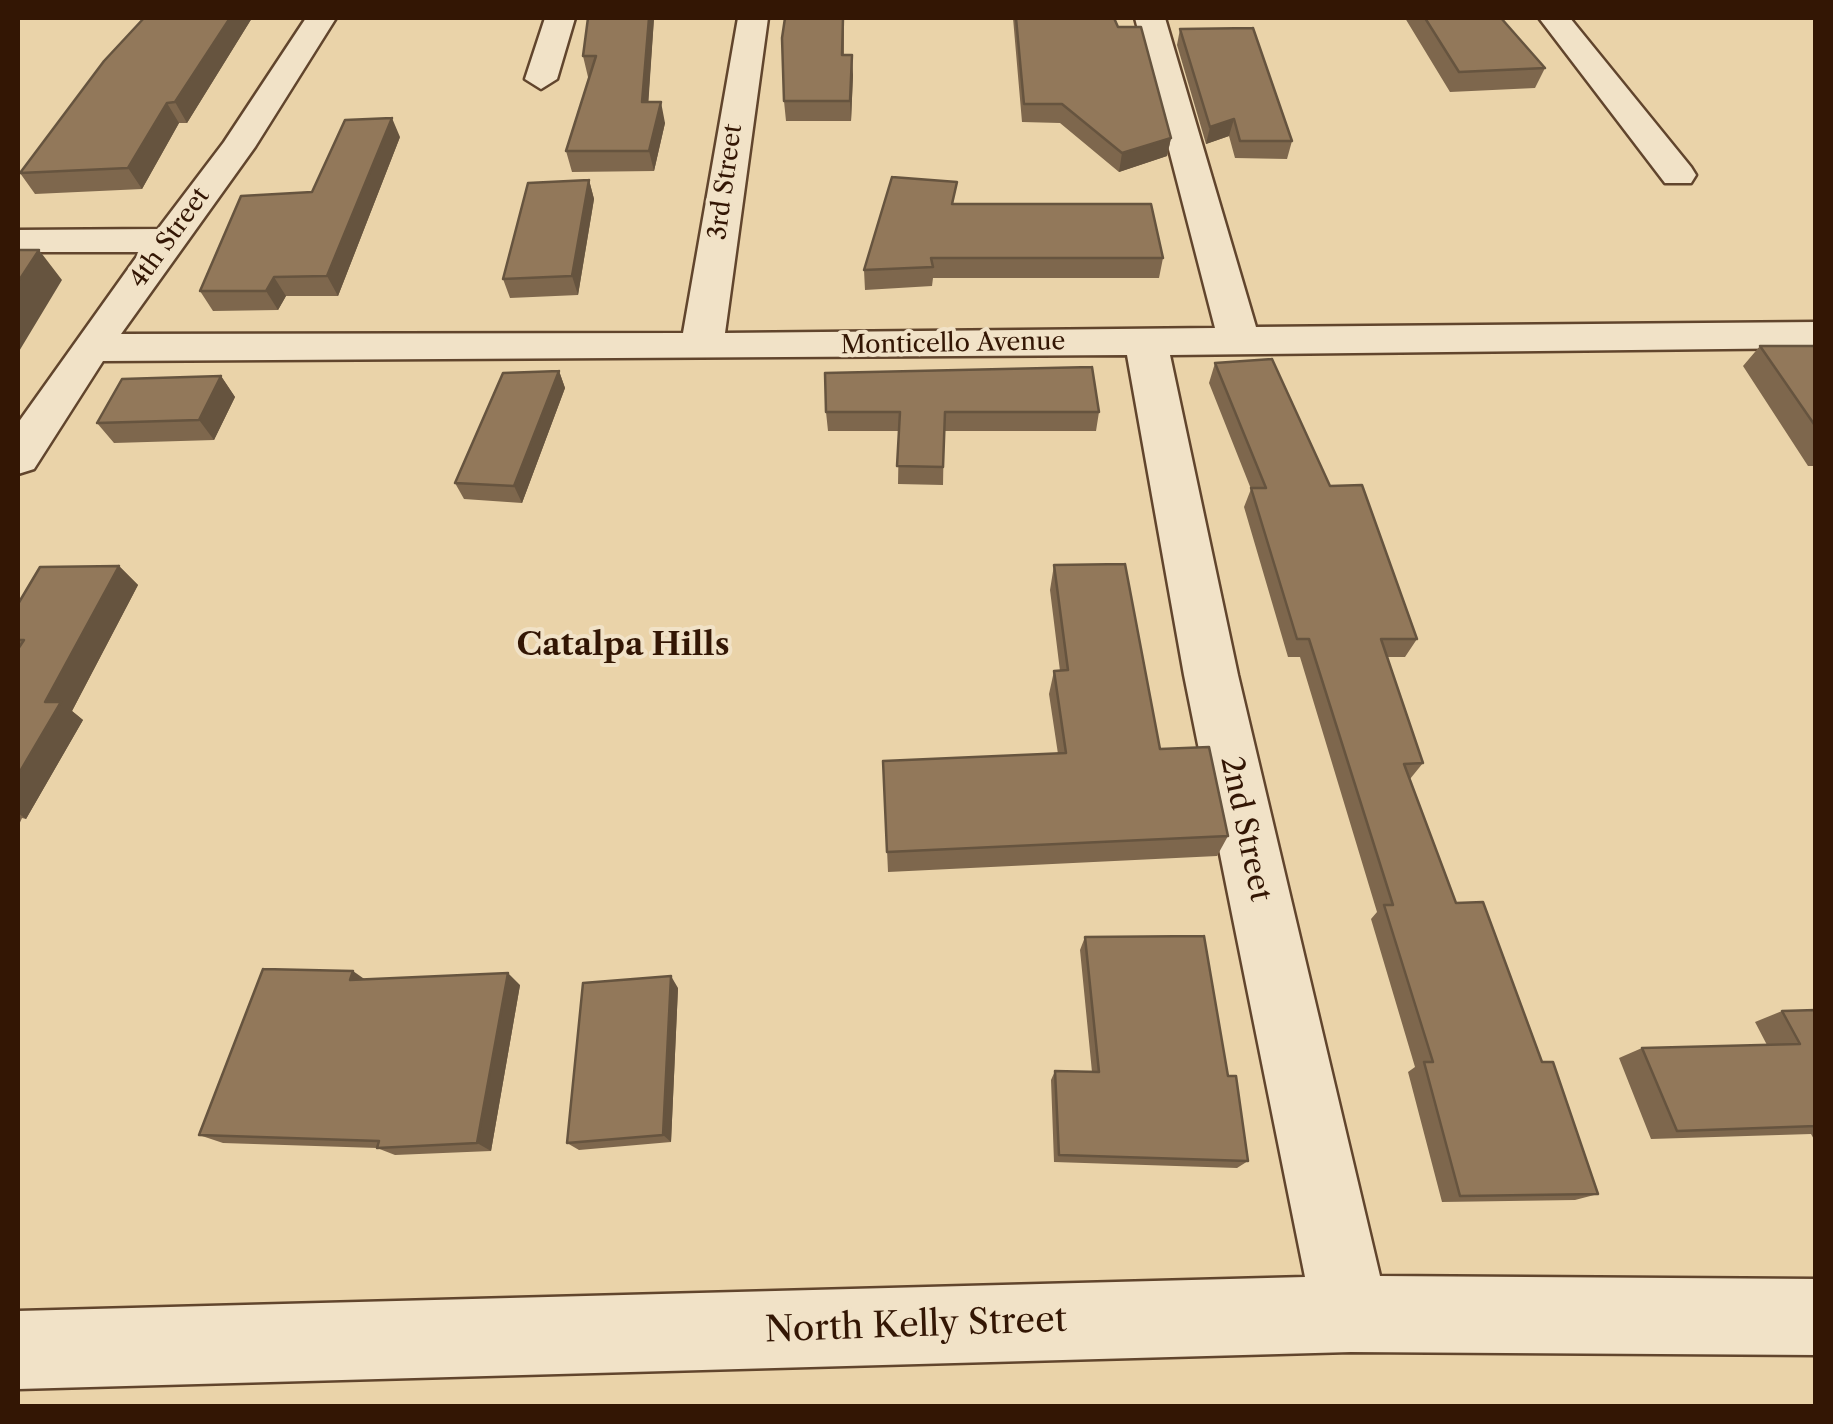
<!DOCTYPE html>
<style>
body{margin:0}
#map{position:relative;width:1833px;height:1424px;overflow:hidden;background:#ead3a9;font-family:"Libre Caslon Text",serif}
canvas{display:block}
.frame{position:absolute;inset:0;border:20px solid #331604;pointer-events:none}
</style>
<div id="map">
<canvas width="1833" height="1424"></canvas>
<div class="frame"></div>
</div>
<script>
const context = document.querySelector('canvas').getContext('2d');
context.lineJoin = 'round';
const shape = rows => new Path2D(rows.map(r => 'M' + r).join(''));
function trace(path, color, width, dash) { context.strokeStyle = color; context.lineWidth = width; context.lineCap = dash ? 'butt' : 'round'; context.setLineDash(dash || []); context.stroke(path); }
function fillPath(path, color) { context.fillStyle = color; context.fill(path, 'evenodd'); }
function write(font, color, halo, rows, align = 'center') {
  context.font = font + ' "Libre Caslon Text",serif'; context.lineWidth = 8; context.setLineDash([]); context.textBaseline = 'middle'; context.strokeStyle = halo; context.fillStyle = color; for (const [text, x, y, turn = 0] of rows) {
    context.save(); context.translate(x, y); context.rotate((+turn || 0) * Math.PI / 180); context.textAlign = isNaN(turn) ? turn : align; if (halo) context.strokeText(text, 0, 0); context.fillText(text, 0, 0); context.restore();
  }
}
const minor = shape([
 [306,18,336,18,255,147,121,334,683,333,738,18,768,18,725,333,1215,328,1135,18,1165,18,1256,327,1816,322,1816,348,1170,355,1238,675,1380,1276,1816,1279,1816,1355,1351,1352,18,1389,18,1311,1305,1277,1184,675,1127,355,103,361,34,469,18,474,18,423,140,252,18,252,18,230,158,229,224,142,306,18],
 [545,18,575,18,557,79,541,89,525,79,545,18],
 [1539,18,1570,18,1691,167,1696,175,1691,183,1665,183,1539,18]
]);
trace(minor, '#61452d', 5);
fillPath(minor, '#f1e2c7');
fillPath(shape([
 [144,18,252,18,187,123,179,123,142,189,35,194,20,173],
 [588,18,654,18,648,102,665,123,654,171,572,172,566,151,590,77,588,77,583,56],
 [844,18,844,55,853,75,851,121,786,121,784,101],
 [1013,18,1114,18,1171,138,1167,156,1119,172,1060,123,1022,122],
 [1405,18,1501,18,1545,68,1535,88,1450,92],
 [1180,29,1292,141,1287,159,1235,158,1229,136,1206,144,1177,45],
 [400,137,338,296,286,296,278,310,213,311,200,291,312,192],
 [589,180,594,199,578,295,510,298,503,279],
 [956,204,1163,258,1159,278,933,278,932,286,865,290,864,270],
 [1760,346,1816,346,1816,466,1808,466,1743,366],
 [1215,363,1330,486,1417,639,1405,657,1387,657,1423,763,1410,779,1456,903,1542,1062,1598,1194,1575,1200,1442,1202,1408,1072,1415,1067,1371,919,1377,912,1300,657,1288,657,1244,507,1251,489,1209,383],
 [559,371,565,388,522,503,464,499,455,483],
 [221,376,235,397,214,440,114,443,97,423],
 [826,412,1099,412,1096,431,944,431,943,485,898,484,899,431,828,431],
 [1054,565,1160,749,1228,836,1217,856,888,872,883,761,1058,754,1049,694,1054,671,1060,671,1050,590],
 [119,566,138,585,72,711,83,720,26,819,22,818,18,827,18,604],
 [1085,937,1228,1076,1248,1161,1237,1168,1054,1162,1051,1080,1055,1071,1092,1072,1080,950],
 [365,979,520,985,491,1151,395,1155,377,1148,223,1143,199,1135],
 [678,988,671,1142,579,1150,567,1143],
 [1816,1010,1816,1143,1811,1134,1651,1139,1619,1058,1642,1048,1767,1045,1755,1022,1782,1011]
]), '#7e674d');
fillPath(shape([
 [230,18,252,18,187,123,175,102],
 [649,18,654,18,647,123,642,102],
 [852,55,853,75,851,121,850,101],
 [661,102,665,123,654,171,649,151],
 [167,103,179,123,142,189,128,168],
 [392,118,400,137,338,296,327,276],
 [1234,119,1229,136,1206,144,1210,127],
 [1171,138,1167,156,1119,172,1122,153],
 [589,180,594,199,578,295,572,276],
 [39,250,62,280,18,353,18,282],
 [274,277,286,296,278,310,266,291],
 [559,371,565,388,522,503,514,486],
 [221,376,235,397,214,440,199,420],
 [119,566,138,585,72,711,83,720,26,819,18,813,18,775,45,702],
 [353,971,370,983,350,980],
 [508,973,520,985,491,1151,477,1143],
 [671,976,678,988,671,1142,663,1135]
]), '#66543f');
const building = shape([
 [144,18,230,18,175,102,167,103,128,168,20,173,104,61,144,18],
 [588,18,649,18,642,102,661,102,649,151,566,151,596,56,583,56,588,18],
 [785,18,843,18,842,55,852,55,850,101,784,101,782,38,785,18],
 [1016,18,1114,18,1118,27,1141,27,1171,138,1122,153,1062,104,1024,104,1016,18],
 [1425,18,1501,18,1545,68,1459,72,1425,18],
 [1253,28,1292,141,1240,141,1234,119,1210,127,1180,29,1253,28],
 [392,118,327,276,274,277,266,291,200,291,241,196,312,192,345,120,392,118],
 [892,177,957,182,952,204,1151,204,1163,258,931,258,933,267,864,270,892,177],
 [589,180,572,276,503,279,528,183,589,180],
 [18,250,39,250,18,282,18,250],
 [1760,346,1816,346,1816,427,1760,346],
 [1272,359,1330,486,1362,485,1417,639,1381,639,1423,763,1404,764,1456,903,1483,902,1542,1062,1553,1062,1598,1194,1460,1196,1424,1062,1433,1062,1384,905,1393,905,1309,639,1297,639,1251,488,1266,488,1215,363,1272,359],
 [1092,367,1099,412,945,412,943,467,897,466,900,412,826,412,825,373,1092,367],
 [559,371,514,486,455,483,503,373,559,371],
 [221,376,199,420,97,423,122,379,221,376],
 [1125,564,1160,749,1209,747,1228,836,887,852,883,761,1066,753,1054,671,1068,670,1054,565,1125,564],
 [119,566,45,702,61,702,18,775,18,649,24,640,18,640,18,604,40,567,119,566],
 [1204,936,1228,1076,1236,1076,1248,1161,1059,1155,1055,1071,1099,1072,1085,937,1204,936],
 [263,969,353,971,350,980,508,973,477,1143,377,1148,379,1141,199,1135,263,969],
 [671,976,663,1135,567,1143,583,983,671,976],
 [1816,1010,1816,1126,1677,1131,1642,1048,1800,1044,1782,1011,1816,1010]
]);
fillPath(building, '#92785a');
trace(building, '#66543f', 2.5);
write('25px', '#331604', '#f1e2c7', [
 ["3rd Street",726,182,-82],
 ["4th Street",170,238,-54],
 ["Monticello Avenue",953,344,-1]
]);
write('30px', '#331604', '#f1e2c7', [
 ["2nd Street",1245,829,78]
]);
write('bold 32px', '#331604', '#f1e2c7', [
 ["Catalpa Hills",623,646]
]);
write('35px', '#331604', '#f1e2c7', [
 ["North Kelly Street",916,1326,-2]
]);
</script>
